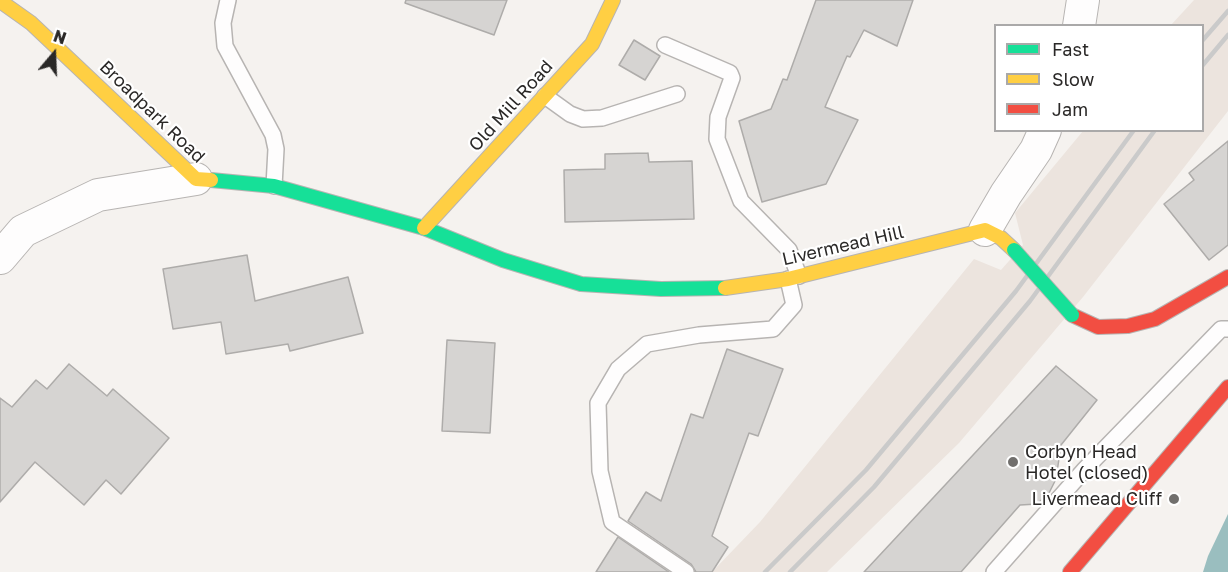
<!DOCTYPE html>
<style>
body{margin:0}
#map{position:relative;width:1228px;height:572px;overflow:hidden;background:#f5f2ef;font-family:"Golos Text",sans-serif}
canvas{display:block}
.legend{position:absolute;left:994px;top:24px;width:210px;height:108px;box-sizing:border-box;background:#fff;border:2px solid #aaa9a9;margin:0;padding:8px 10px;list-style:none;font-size:18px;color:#2a2827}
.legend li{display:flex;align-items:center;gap:12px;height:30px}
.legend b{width:30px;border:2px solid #aaa9a9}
.north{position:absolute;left:24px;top:24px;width:60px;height:60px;-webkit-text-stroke:4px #fff;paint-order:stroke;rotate:19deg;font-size:16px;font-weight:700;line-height:24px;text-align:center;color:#2a2827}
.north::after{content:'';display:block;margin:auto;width:21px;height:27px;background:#2a2827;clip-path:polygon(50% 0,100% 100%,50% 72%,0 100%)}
</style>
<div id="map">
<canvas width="1228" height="572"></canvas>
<ul class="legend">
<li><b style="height:8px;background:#16e098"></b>Fast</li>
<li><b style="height:8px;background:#ffcf43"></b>Slow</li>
<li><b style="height:8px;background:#f24e42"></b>Jam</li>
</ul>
<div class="north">N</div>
</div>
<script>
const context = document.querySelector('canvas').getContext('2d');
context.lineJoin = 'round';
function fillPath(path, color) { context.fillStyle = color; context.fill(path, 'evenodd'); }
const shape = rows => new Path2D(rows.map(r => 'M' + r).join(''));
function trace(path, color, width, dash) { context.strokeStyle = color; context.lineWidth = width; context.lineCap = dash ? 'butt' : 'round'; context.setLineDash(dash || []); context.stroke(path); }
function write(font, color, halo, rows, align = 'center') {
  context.font = font + ' "Golos Text",sans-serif'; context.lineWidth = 4.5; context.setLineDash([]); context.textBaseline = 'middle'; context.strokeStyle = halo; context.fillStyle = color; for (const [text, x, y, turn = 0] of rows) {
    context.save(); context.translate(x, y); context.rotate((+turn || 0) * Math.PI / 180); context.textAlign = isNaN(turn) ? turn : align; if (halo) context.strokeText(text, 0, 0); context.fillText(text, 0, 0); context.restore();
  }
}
fillPath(shape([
 [1194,0,1228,0,1228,111,1083,297,959,443,827,572,712,572,760,522,974,259,1001,270,1023,245,1015,213,1083,131,1202,130,1202,26,1171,25]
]), '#ece4de');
fillPath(shape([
 [1228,514,1228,572,1203,572,1208,556]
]), '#9abebf');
const building = shape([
 [406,0,507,0,494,35,405,3,406,0],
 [816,0,913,0,897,46,864,30,850,57,847,56,825,107,858,120,826,184,762,202,739,121,771,109,783,79,787,80,816,0],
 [634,40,660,56,645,80,619,65,634,40],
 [1228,141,1228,245,1209,260,1164,204,1194,180,1189,173,1228,141],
 [648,153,649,162,692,161,694,219,565,222,564,170,605,169,605,154,648,153],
 [247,255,255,301,348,277,363,333,290,351,288,344,226,354,221,322,173,329,163,269,247,255],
 [447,340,495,343,490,433,442,431,447,340],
 [727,349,783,369,758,436,749,433,712,536,728,547,712,572,696,572,691,564,628,521,646,492,661,501,691,414,703,418,727,349],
 [69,364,107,396,113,389,169,438,121,494,106,480,84,505,35,462,0,502,0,398,12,407,36,380,47,389,69,364],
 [1056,366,1097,400,1061,445,1056,479,1049,493,1037,504,1020,505,961,572,864,572,1056,366],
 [618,537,669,572,596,572,618,537]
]);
fillPath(building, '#d6d4d2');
trace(building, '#aeacaa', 1.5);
const lane = shape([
 [228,0,223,23,225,46,273,135,276,149,274,186],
 [665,45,730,73,732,78,718,117,717,139,741,201,789,250,799,276],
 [545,96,570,114,583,119,602,118,677,94],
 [686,572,612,522,600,471,598,403,618,369,647,344,699,335,773,329,794,305,788,279],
 [994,572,1085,469,1221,329,1228,329]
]);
const street = shape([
 [1079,26,1083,0],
 [985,230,1006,194,1036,150,1045,130],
 [0,258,23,231,98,195,196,179]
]);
const fast = shape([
 [211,180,274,186,424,228,503,260,581,284,661,289,725,288]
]);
const slow = shape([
 [0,1,31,23,196,179,211,180],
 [424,228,592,44,613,0],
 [725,288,788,279,985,230,1001,238,1014,250]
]);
const jam = shape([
 [1072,315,1098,327,1128,326,1155,319,1228,277],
 [1070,572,1228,387]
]);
trace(lane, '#b7b4b2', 18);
trace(street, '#b7b4b2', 34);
trace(fast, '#b7b4b2', 16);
trace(slow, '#b7b4b2', 16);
trace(jam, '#b7b4b2', 16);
trace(lane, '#fefdfd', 15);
trace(street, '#fefdfd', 32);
trace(fast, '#16e098', 14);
trace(slow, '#ffcf43', 14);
trace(jam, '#f24e42', 14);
trace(shape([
 [1202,41,1228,11],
 [1202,66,1228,35],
 [765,572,866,470,1016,291,1134,130],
 [790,572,874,487,1030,301,1155,130]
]), '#cacaca', 4.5);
const fastBridge = shape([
 [1014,250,1072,315]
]);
trace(fastBridge, '#b7b4b2', 16, []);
trace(fastBridge, '#16e098', 14);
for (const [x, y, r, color] of [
 [1013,462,6,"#716f6d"],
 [1174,499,6,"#716f6d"]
]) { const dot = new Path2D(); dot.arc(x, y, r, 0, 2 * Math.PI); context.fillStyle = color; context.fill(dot); trace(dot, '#fff', 2); }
write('18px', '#2a2827', '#fff', [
 ["Old Mill Road",511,106,-48],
 ["Broadpark Road",152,112,44],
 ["Livermead Hill",843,246,-13]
]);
write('18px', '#2a2827', '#fff', [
 ["Corbyn Head",1025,452],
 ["Hotel (closed)",1025,473],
 ["Livermead Cliff",1162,499,"right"]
], 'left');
</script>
